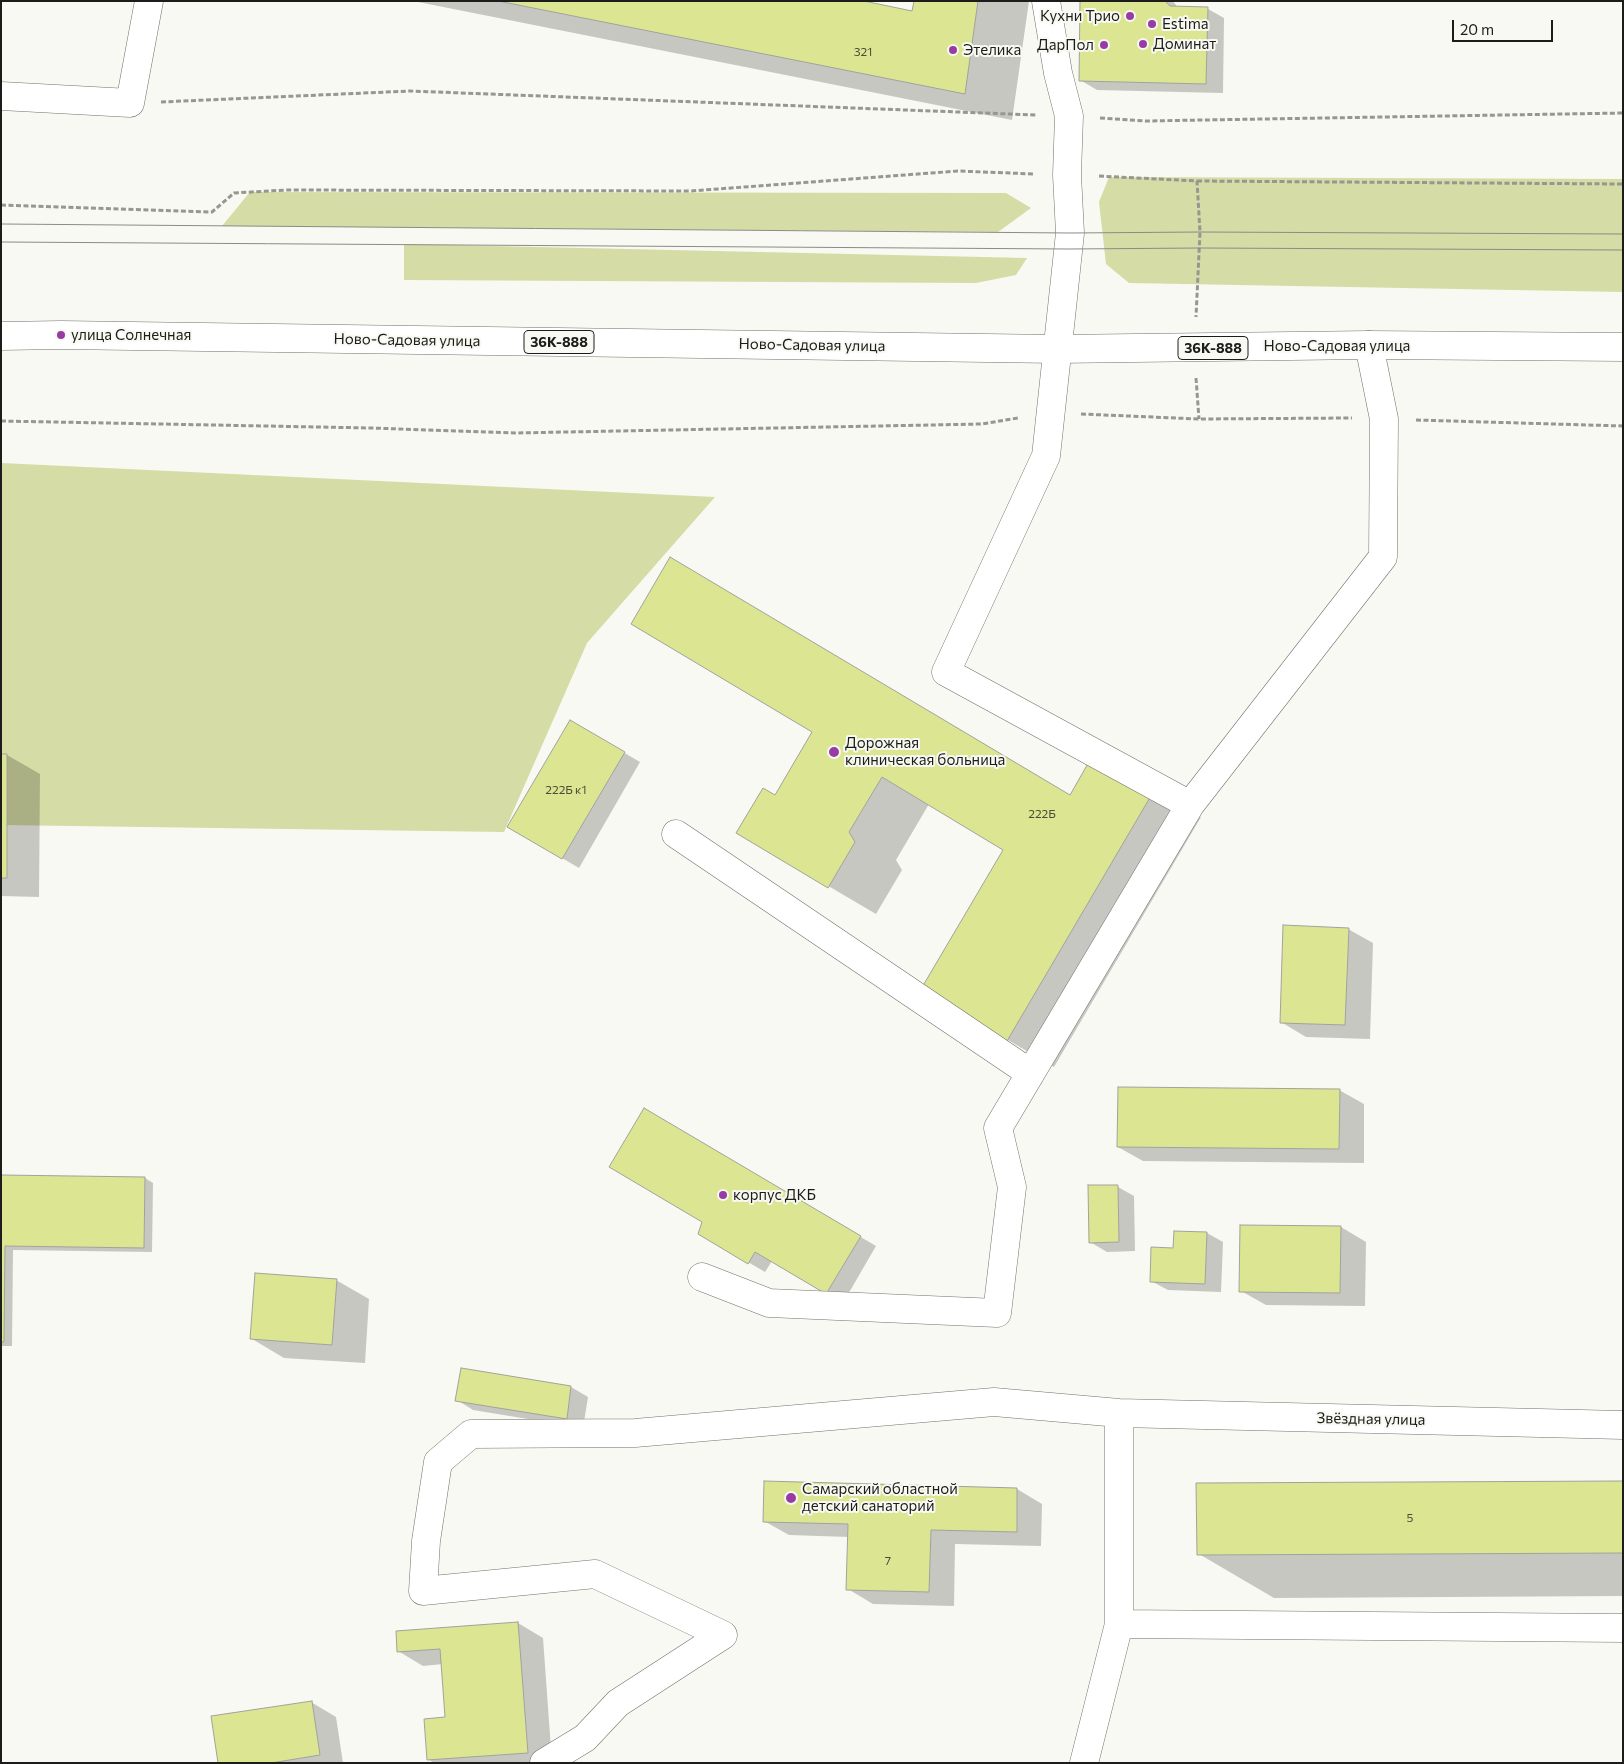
<!DOCTYPE html>
<meta charset="utf-8">
<style>
body{margin:0}
#map{position:relative;width:1624px;height:1764px;overflow:hidden;background:#f8f9f2;font-family:Commissioner,sans-serif}
canvas{display:block}
.frame{position:absolute;inset:0;border:2px solid #1c1d1a;pointer-events:none}
.scale{position:absolute;left:1452px;top:20px;width:101px;height:22px;box-sizing:border-box;border:2px solid #1c1d1a;border-top:0;padding-left:6px;font-size:15px;line-height:18px;white-space:nowrap;color:#1c1d1a;-webkit-text-stroke:4px #f8f9f2;paint-order:stroke}
</style>
<div id="map">
<canvas width="1624" height="1764"></canvas>
<div class="frame"></div>
<div class="scale">20 m</div>
</div>
<script>
const context = document.querySelector('canvas').getContext('2d');
context.lineJoin = 'round';
function fillPath(path, color) { context.fillStyle = color; context.fill(path, 'evenodd'); }
const shape = rows => new Path2D(rows.map(r => 'M' + r).join(''));
function trace(path, color, width, dash) { context.strokeStyle = color; context.lineWidth = width; context.lineCap = dash ? 'butt' : 'round'; context.setLineDash(dash || []); context.stroke(path); }
function write(font, color, halo, rows, align = 'center') {
  context.font = font + ' Commissioner,sans-serif'; context.lineWidth = 4; context.setLineDash([]); context.textBaseline = 'middle'; context.strokeStyle = halo; context.fillStyle = color; for (const [text, x, y, turn = 0] of rows) {
    context.save(); context.translate(x, y); context.rotate((+turn || 0) * Math.PI / 180); context.textAlign = isNaN(turn) ? turn : align; if (halo) context.strokeText(text, 0, 0); context.fillText(text, 0, 0); context.restore();
  }
}
fillPath(shape([
 [1109,177,1623,179,1623,292,1129,283,1106,264,1099,202],
 [250,192,1006,193,1031,208,998,232,222,226],
 [404,244,1027,258,1016,275,976,283,404,280],
 [1,463,715,497,587,643,504,832,1,825]
]), '#d6dca5');
fillPath(shape([
 [413,1,858,1,913,12,915,1,1029,1,1012,120],
 [1082,1,1173,1,1178,8,1208,9,1224,18,1223,93,1097,90,1080,80],
 [570,721,640,762,579,868,509,827],
 [814,732,1071,796,1141,782,1201,817,1054,1067,1008,1040,1005,849,929,804,896,860,902,870,876,914,738,833,776,797],
 [1,755,7,755,40,774,39,897,1,896],
 [1348,929,1373,943,1370,1039,1306,1037,1281,1022],
 [1339,1090,1364,1104,1364,1163,1143,1161,1118,1147],
 [644,1110,876,1246,843,1303,772,1261,765,1272,700,1234,703,1221],
 [1,1177,145,1178,153,1183,152,1252,13,1250,12,1346,1,1346],
 [1118,1187,1134,1196,1135,1251,1107,1252,1090,1242],
 [1341,1227,1366,1242,1365,1306,1266,1305,1241,1291],
 [1207,1233,1223,1242,1221,1292,1168,1290,1151,1281,1174,1249],
 [336,1280,369,1299,365,1363,284,1358,252,1339],
 [462,1370,571,1387,588,1397,583,1428,473,1410,457,1400],
 [765,1482,1017,1489,1042,1504,1041,1546,955,1544,954,1606,873,1604,848,1589,849,1537,789,1535,764,1521],
 [1623,1482,1623,1596,1274,1598,1199,1554],
 [518,1623,543,1638,552,1763,434,1763,428,1759,447,1718,443,1664,423,1666,398,1651],
 [311,1702,336,1717,343,1763,219,1763]
]), '#0003');
const building = shape([
 [498,1,864,1,912,11,914,1,978,1,965,94,498,1],
 [1080,1,1165,1,1170,6,1208,7,1206,84,1079,81,1080,1],
 [670,557,1070,795,1094,753,1155,789,1007,1041,921,989,1003,850,882,777,849,832,855,842,828,888,736,833,763,788,775,795,812,732,631,624,670,557],
 [570,720,625,752,562,859,507,827,570,720],
 [1,754,7,754,7,878,1,878,1,754],
 [1283,925,1349,928,1345,1025,1280,1023,1283,925],
 [1118,1087,1340,1089,1339,1149,1117,1147,1118,1087],
 [644,1108,861,1236,826,1294,755,1252,748,1264,698,1234,702,1222,609,1167,644,1108],
 [1,1175,145,1177,144,1248,5,1246,4,1342,1,1342,1,1175],
 [1088,1185,1118,1185,1119,1242,1089,1243,1088,1185],
 [1240,1225,1341,1226,1340,1293,1239,1292,1240,1225],
 [1174,1231,1207,1232,1205,1284,1150,1282,1151,1247,1173,1248,1174,1231],
 [255,1273,337,1279,332,1345,250,1339,255,1273],
 [461,1368,571,1386,567,1419,455,1401,461,1368],
 [764,1481,1017,1488,1017,1532,931,1530,929,1592,846,1590,848,1524,763,1522,764,1481],
 [1623,1481,1623,1553,1197,1555,1196,1483,1623,1481],
 [518,1622,528,1753,427,1760,424,1719,445,1717,440,1649,397,1652,396,1631,518,1622],
 [312,1701,320,1755,271,1763,218,1763,211,1716,312,1701]
]);
fillPath(building, '#dce592');
trace(building, '#a2a29d', 1);
const minor = shape([
 [1046,1,1058,73,1069,116,1067,175,1070,233,1046,456,946,672,1190,805],
 [1,96,130,103,149,1],
 [676,834,1030,1073],
 [702,1277,769,1303,997,1313,1012,1187,998,1128,1190,805,1383,557,1384,419,1369,345],
 [1119,1624,1623,1628],
 [544,1763,585,1738,618,1703,723,1635,595,1574,423,1591,426,1541,438,1462,471,1434,635,1433,994,1402,1119,1413,1623,1425],
 [1084,1763,1119,1624,1119,1413]
]);
const major = shape([
 [1,336,61,335,1057,349,1369,345,1623,347]
]);
trace(minor, '#71726d', 29);
trace(major, '#71726d', 29);
trace(shape([
 [161,102,410,91,1036,115],
 [1100,118,1145,121,1623,113],
 [1099,176,1197,181,1200,232,1196,317],
 [1197,181,1623,184],
 [1,205,212,212,234,193,286,190,691,191,958,171,1035,174],
 [1196,378,1199,419],
 [1081,414,1199,419,1352,418],
 [1416,420,1623,426],
 [1,421,371,428,515,433,982,424,1018,418]
]), '#969791', 3, [5, 2.5]);
trace(minor, '#fff', 28);
trace(major, '#fff', 28);
trace(shape([
 [1,224,1070,233,1200,232,1623,234],
 [1,242,1069,249,1200,248,1623,250]
]), '#8a8b86', 1);
for (const [x, y, r, color] of [
 [1130,16,5,"#993ba4"],
 [1152,24,5,"#993ba4"],
 [1143,44,5,"#993ba4"],
 [1104,45,5,"#993ba4"],
 [953,50,5,"#993ba4"],
 [61,335,5,"#993ba4"],
 [834,752,6,"#993ba4"],
 [723,1195,5,"#993ba4"],
 [791,1498,6,"#993ba4"]
]) { const dot = new Path2D(); dot.arc(x, y, r, 0, 2 * Math.PI); context.fillStyle = color; context.fill(dot); trace(dot, '#f8f9f2', 2); }
write('12px', '#4c4f38', null, [
 ["321",863,52],
 ["222Б к1",566,790],
 ["222Б",1042,814],
 ["5",1410,1518],
 ["7",888,1561]
]);
for (const [x, y, w] of [
 [559,342,70],
 [1213,348,70]
]) { const box = new Path2D(); box.roundRect(x - w / 2, y - 11.5, w, 23, 4); context.fillStyle = '#f8f9f2'; context.fill(box); trace(box, '#1c1d1a', 1); }
write('bold 14px', '#1c1d1a', null, [
 ["36К-888",559,342],
 ["36К-888",1213,348]
]);
write('15px', '#1c1d1a', '#f8f9f2', [
 ["Кухни Трио",1120,16,"right"],
 ["Estima",1162,24],
 ["Доминат",1153,44],
 ["ДарПол",1094,45,"right"],
 ["Этелика",963,50],
 ["улица Солнечная",71,335],
 ["Дорожная",845,743],
 ["клиническая больница",845,760],
 ["корпус ДКБ",733,1195],
 ["Самарский областной",802,1489],
 ["детский санаторий",802,1506]
], 'left');
write('15px', '#1c1d1a', '#f8f9f2', [
 ["Ново-Садовая улица",407,340,1],
 ["Ново-Садовая улица",812,345,1],
 ["Ново-Садовая улица",1337,346],
 ["Звёздная улица",1371,1419,1]
]);
</script>
